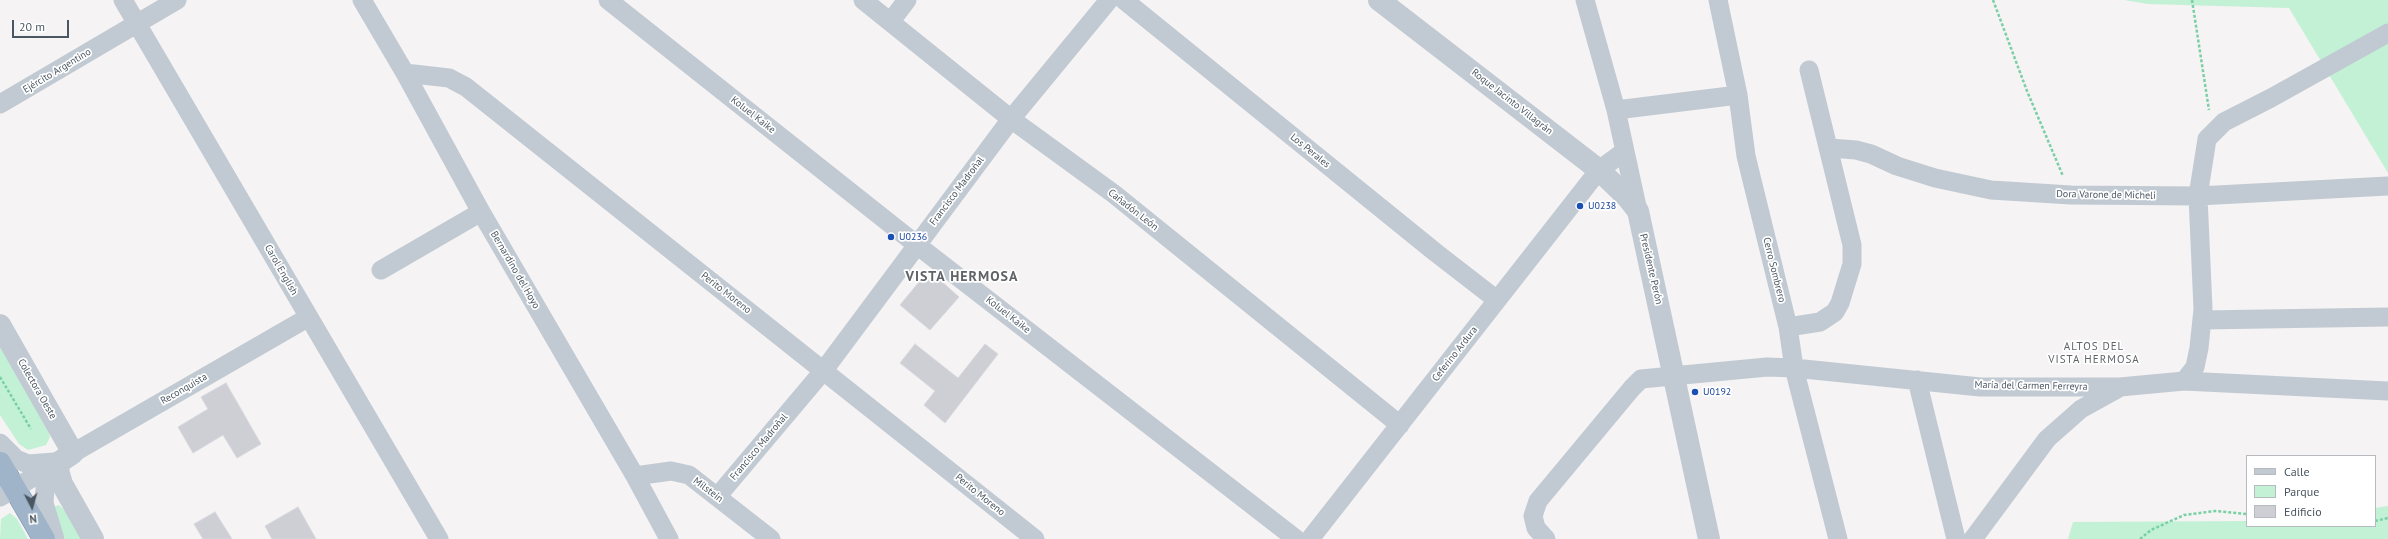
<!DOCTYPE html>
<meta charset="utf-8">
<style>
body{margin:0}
#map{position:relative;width:2388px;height:539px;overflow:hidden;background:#f5f3f3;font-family:"PT Sans",sans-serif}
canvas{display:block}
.legend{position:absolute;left:2246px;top:455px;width:130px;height:72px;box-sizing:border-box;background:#fff;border:1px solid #b7bbc0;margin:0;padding:5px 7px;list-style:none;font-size:12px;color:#4a5661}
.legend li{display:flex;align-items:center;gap:8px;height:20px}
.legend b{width:20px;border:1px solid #b7bbc0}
.north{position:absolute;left:12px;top:487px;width:40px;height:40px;-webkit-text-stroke:3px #fff;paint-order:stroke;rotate:174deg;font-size:11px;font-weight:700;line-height:16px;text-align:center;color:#4a5661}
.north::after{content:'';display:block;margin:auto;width:14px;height:18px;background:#4a5661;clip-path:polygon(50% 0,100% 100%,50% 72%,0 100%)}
.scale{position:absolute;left:12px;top:20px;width:57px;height:18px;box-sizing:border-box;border:2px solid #4a5661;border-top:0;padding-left:5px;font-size:12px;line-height:14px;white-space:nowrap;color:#4a5661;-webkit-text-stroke:3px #fff;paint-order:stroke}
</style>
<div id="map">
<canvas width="2388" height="539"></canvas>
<ul class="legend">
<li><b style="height:5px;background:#c1cad2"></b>Calle</li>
<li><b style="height:11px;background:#c3f1d5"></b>Parque</li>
<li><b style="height:11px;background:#cdcfd5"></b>Edificio</li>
</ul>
<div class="north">N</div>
<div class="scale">20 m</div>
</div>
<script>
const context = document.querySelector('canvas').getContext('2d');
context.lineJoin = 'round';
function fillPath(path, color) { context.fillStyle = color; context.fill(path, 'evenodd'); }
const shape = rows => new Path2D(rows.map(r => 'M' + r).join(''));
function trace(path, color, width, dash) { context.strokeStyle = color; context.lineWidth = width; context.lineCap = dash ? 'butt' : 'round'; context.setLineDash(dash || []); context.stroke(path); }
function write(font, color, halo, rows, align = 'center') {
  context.font = font + ' "PT Sans",sans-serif'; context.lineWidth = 3.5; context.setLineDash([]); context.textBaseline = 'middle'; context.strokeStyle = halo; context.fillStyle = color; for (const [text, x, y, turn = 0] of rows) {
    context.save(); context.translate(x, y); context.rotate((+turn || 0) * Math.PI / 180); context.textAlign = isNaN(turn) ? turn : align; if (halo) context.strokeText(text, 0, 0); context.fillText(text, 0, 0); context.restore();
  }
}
fillPath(shape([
 [2124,0,2388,0,2388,173,2289,8,2148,4],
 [0,344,48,430,50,437,46,445,28,450,19,444,0,415],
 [59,505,67,513,81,539,65,539,53,507],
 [2388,506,2388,539,2068,539,2073,522,2247,521,2247,526,2375,526,2375,508],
 [10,513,17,519,28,539,0,539,1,519]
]), '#c3f1d5');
const building = shape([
 [939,279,959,297,930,330,900,305,919,282,939,279],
 [915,344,958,378,985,344,998,354,945,423,924,405,935,391,900,363,915,344],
 [226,383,261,444,237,458,223,435,193,453,178,427,208,409,201,397,226,383],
 [298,507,316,539,272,539,265,526,298,507],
 [215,512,232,539,203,539,194,524,215,512]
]);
fillPath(building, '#cdcfd5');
trace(building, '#d7d9de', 1);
const trunk = shape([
 [0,463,44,539]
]);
trace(trunk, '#7690ad', 23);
trace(shape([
 [1993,0,2027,91,2063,176],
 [2192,0,2209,110],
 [0,377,31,429],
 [2375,521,2388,518],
 [2140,539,2151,530,2184,515,2215,511,2247,514]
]), '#7ad0a6', 2.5, [3, 2]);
trace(shape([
 [123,0,439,539],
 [362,0,405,73,481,212,635,476,669,539],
 [608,0,917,245,1296,539],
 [863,0,1011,119,1114,194,1400,425],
 [1124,0,1435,252,1497,300],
 [1585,0,1616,110,1638,211],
 [1718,0,1738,95,1746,156,1788,327,1794,368,1838,539],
 [891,21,907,0],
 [405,73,449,78,466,87,1035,539],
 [0,104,177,0],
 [1616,110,1738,95],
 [1830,148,1856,150,1871,154,1897,166,1935,178,1991,190,2071,195,2198,196,2388,186],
 [381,270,481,212],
 [2202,320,2388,317],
 [1788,327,1820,322,1835,312,1840,303,1852,264,1852,245,1809,70],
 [1917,380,1956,539],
 [2184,381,2195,367,2199,348,2203,309,2198,196,2207,139,2224,122,2271,98,2388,33],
 [0,443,16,459,28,464,55,462],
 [73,453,309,317],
 [635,476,671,471,689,475,771,539],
 [0,497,57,463],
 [717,497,824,370,1011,119,1109,0],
 [55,539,44,503,45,489,51,472,61,461],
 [1310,539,1599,170,1625,151],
 [1546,539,1536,528,1533,516,1538,501,1632,388,1641,379,1767,367,1794,368,1980,387,2120,387,2184,381,2388,391],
 [1973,539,2047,439,2081,409,2119,388]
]), '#c1cad2', 19);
trace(shape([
 [1379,0,1599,170,1627,197,1638,211,1709,539],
 [0,325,73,453,61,461,58,466,59,474,62,484,93,539]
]), '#c1cad2', 22);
trace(trunk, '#9fb4c9', 22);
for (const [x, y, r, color] of [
 [1580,206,4,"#1a4fb4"],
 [891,237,4,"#1a4fb4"],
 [1695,392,4,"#1a4fb4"]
]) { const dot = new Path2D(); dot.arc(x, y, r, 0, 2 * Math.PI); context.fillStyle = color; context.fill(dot); trace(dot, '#fff', 1.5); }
write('10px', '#4a5661', '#fff', [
 ["Ejército Argentino",57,71,-31],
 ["Roque Jacinto Villagrán",1512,102,38],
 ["Koluel Kaike",753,115,38],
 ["Los Perales",1310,151,39],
 ["Francisco Madroñal",957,191,-53],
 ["Dora Varone de Micheli",2106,195,1],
 ["Cañadón León",1133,210,38],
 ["Presidente Perón",1651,269,77],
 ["Carol English",281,270,60],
 ["Bernardino del Hoyo",515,270,60],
 ["Cerro Sombrero",1774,270,76],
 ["Perito Moreno",726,293,38],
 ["Koluel Kaike",1008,315,38],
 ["Ceferino Ardura",1455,354,-52],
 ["María del Carmen Ferreyra",2031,386,1],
 ["Colectora Oeste",37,389,60],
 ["Reconquista",184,389,-30],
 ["Francisco Madroñal",759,447,-50],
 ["Milstein",708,490,37],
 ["Perito Moreno",980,495,39]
]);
write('10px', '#164399', '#fff', [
 ["U0238",1588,206],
 ["U0236",899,237],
 ["U0192",1703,392]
], 'left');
context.letterSpacing = '1px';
write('11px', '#5f6368', '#fff', [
 ["ALTOS DEL",2094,347],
 ["VISTA HERMOSA",2094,360]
]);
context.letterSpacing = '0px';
context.letterSpacing = '1px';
write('bold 14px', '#5f6368', '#fff', [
 ["VISTA HERMOSA",962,277]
]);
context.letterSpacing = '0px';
</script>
